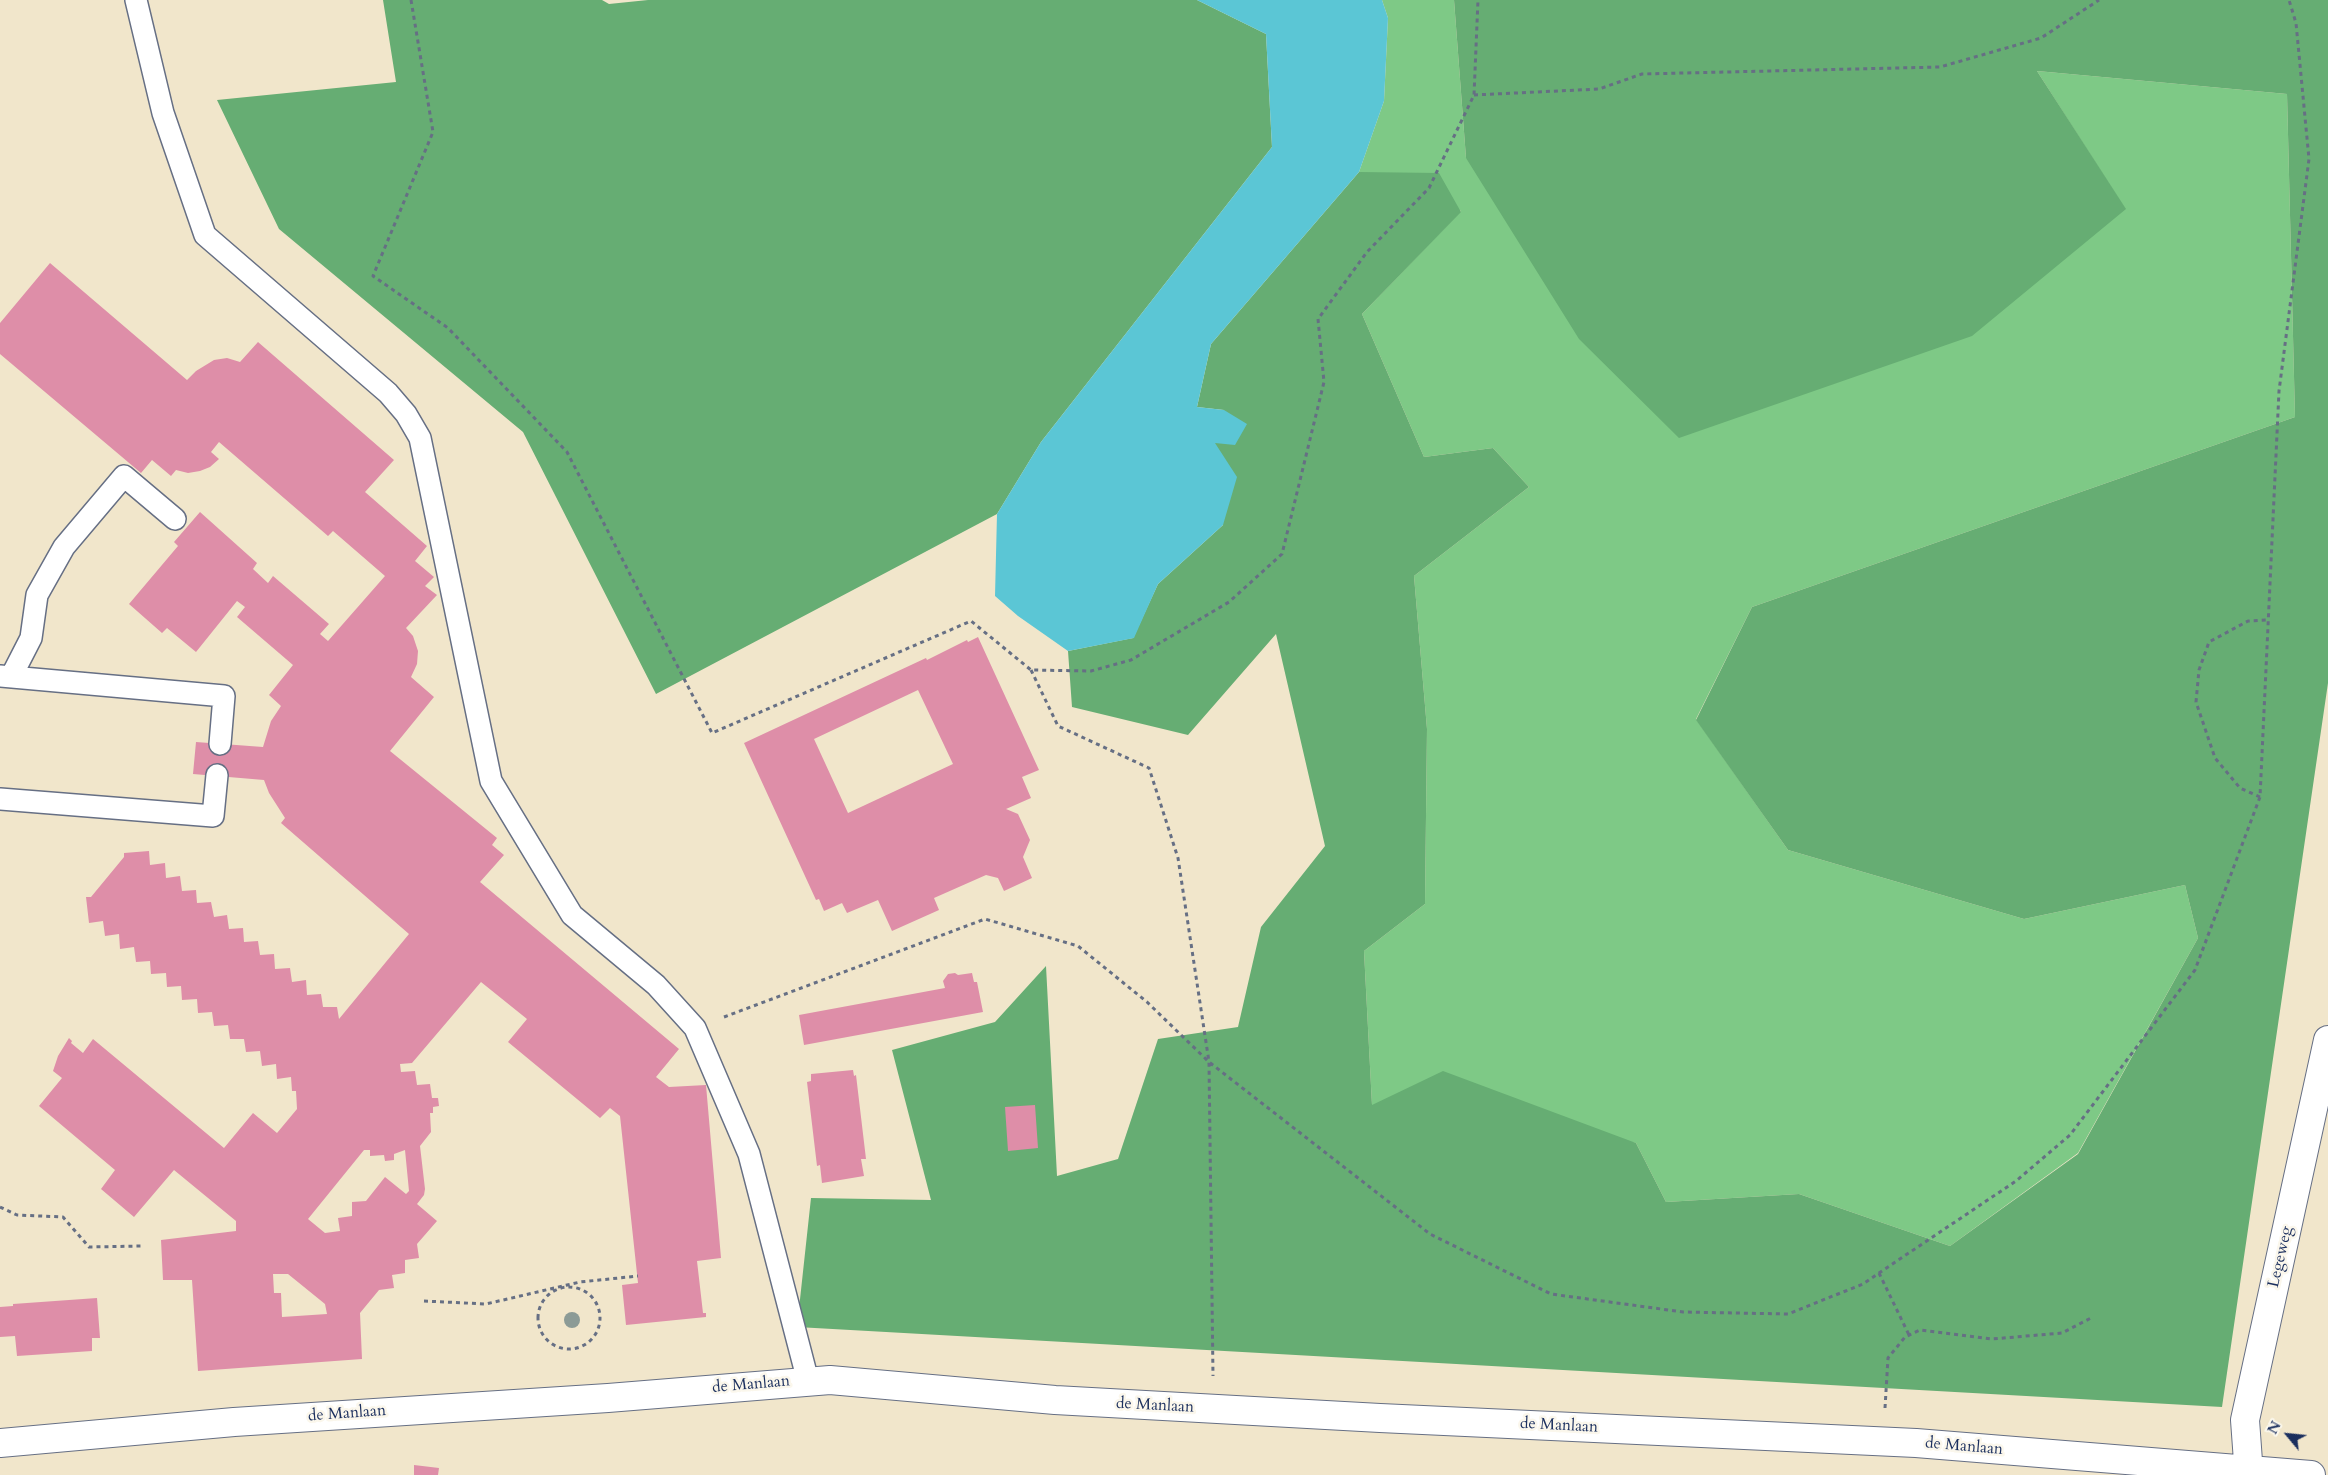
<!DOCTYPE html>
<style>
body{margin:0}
#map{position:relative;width:2328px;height:1475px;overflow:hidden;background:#f1e6cb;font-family:Cardo,serif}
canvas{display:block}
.north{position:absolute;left:2263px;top:1410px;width:50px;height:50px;-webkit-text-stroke:4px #fbf7ec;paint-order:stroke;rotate:298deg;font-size:14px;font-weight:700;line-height:20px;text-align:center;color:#1b2f5e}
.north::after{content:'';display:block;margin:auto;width:18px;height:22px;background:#1b2f5e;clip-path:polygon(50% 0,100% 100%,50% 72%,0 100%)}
</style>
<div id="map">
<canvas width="2328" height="1475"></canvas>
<div class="north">N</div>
</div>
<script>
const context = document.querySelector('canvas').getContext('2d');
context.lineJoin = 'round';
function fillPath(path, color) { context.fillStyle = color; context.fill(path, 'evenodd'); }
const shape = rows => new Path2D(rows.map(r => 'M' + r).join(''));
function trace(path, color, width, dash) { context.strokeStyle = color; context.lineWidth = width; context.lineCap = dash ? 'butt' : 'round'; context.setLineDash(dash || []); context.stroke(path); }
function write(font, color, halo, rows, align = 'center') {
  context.font = font + ' Cardo,serif'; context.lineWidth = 5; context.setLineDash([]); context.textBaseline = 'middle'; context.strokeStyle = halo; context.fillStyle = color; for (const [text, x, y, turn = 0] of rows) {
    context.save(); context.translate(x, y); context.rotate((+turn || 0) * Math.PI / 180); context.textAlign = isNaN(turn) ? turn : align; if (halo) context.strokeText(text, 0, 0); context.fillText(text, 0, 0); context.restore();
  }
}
fillPath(shape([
 [1382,0,1454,0,1466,158,2125,209,2037,71,2287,94,2295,417,1752,607,1696,719,1788,850,2024,919,2185,885,2198,938,2078,1153,1950,1246,1799,1194,1666,1202,1636,1143,1372,1105,1364,951,1425,904,1427,729,1414,576,1529,487,1493,448,1424,457,1362,314,1461,211,1359,172,1384,101,1388,18]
]), '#7ec986');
fillPath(shape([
 [383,0,602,0,609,4,648,0,1197,0,1266,34,1272,147,1041,442,997,514,656,694,523,432,279,229,217,100,396,82],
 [1454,0,2328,0,2328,683,2222,1407,797,1327,811,1198,931,1200,892,1050,995,1022,1046,966,1057,1176,1118,1159,1158,1039,1238,1027,1261,927,1325,846,1276,634,1188,735,1072,707,1068,651,1133,638,1158,584,1223,525,1214,443,1224,410,1197,407,1211,344,1359,172,1439,173,1461,212,1362,314,1424,457,1493,448,1529,487,1414,576,1427,729,1425,904,1364,951,1372,1105,1443,1071,1636,1143,1666,1202,1799,1194,1950,1246,2078,1154,2198,938,2185,885,2024,919,1788,850,1696,720,1752,607,2295,417,2287,94,2037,71,2126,209,1972,336,1679,438,1579,339,1466,158]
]), '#66ad73');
fillPath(shape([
 [1197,0,1382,0,1388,18,1384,101,1359,172,1211,344,1197,407,1224,410,1247,424,1235,445,1215,443,1237,477,1223,525,1158,584,1134,638,1068,651,1018,616,995,596,997,514,1041,442,1272,147,1266,34]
]), '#5bc6d5');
fillPath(shape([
 [50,263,187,380,196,371,214,360,227,358,240,362,258,342,394,460,365,492,427,546,415,561,434,577,425,586,437,595,406,628,413,636,418,651,417,664,411,677,434,697,390,751,497,838,492,845,504,855,480,882,679,1049,656,1077,669,1087,706,1085,721,1258,697,1261,703,1313,706,1313,706,1317,626,1325,622,1285,638,1283,620,1116,610,1108,600,1118,508,1042,527,1019,481,982,412,1063,400,1064,401,1072,415,1071,417,1085,430,1084,432,1098,438,1098,439,1106,433,1107,433,1113,430,1113,431,1132,420,1146,425,1189,424,1195,417,1204,437,1221,417,1244,419,1258,405,1260,405,1273,392,1275,394,1288,379,1290,360,1313,362,1359,198,1371,192,1280,163,1280,161,1240,236,1231,236,1221,174,1170,134,1217,101,1189,115,1170,39,1106,62,1078,53,1071,58,1056,69,1038,72,1041,71,1043,83,1053,93,1039,224,1148,253,1113,277,1133,297,1109,296,1091,292,1091,291,1077,277,1079,276,1064,262,1066,260,1051,246,1052,244,1039,230,1039,228,1025,214,1026,212,1012,198,1013,197,999,182,1000,181,986,167,987,166,973,151,974,150,961,136,962,134,947,120,949,119,934,105,936,103,921,89,923,86,897,91,897,124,857,124,853,149,851,150,865,165,863,166,878,180,876,182,891,196,890,197,903,211,902,214,917,227,915,229,929,243,928,244,942,258,941,260,955,274,954,275,969,290,968,292,982,306,980,307,995,321,994,323,1007,337,1007,339,1019,409,934,281,823,285,818,269,793,264,780,193,774,196,742,263,747,271,721,281,706,269,695,293,665,237,617,245,607,237,601,196,652,167,628,162,633,129,604,178,546,174,542,200,512,257,563,253,569,268,583,273,576,329,624,320,634,328,641,385,576,333,531,328,536,219,442,211,452,219,459,210,467,200,471,188,473,176,470,171,476,152,460,141,473,0,354,0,323],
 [364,1150,370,1150,370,1156,384,1155,385,1161,394,1160,394,1154,405,1150,409,1191,406,1194,385,1177,366,1201,352,1202,352,1216,338,1218,340,1231,325,1233,308,1219],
 [273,1274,288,1274,325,1304,327,1314,282,1317,281,1293,274,1293],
 [978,637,1039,770,1022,777,1031,798,1006,809,1018,814,1030,840,1023,857,1032,878,1004,891,998,878,986,875,934,898,939,910,892,931,878,900,847,913,842,903,824,911,819,899,816,900,744,743,926,658,927,660,967,640,968,642],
 [918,690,953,764,848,813,814,739],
 [955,973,958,975,972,973,974,982,977,982,983,1012,804,1045,799,1015,945,988,943,981,948,974],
 [853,1070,854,1076,856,1075,866,1159,861,1159,864,1176,822,1183,820,1165,817,1166,807,1082,811,1081,811,1074],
 [1035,1105,1038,1148,1008,1151,1005,1107],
 [97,1298,100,1338,92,1338,92,1351,17,1356,15,1336,0,1337,0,1307,13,1306,13,1304],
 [414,1465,439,1468,438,1475,414,1475]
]), '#de8ea8');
const lane = shape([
 [136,0,163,113,205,235,388,393,406,414,420,438,491,781,572,915,656,985,695,1028,749,1154,808,1381],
 [0,676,224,696,220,744],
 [11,677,31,638,37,595,64,547,124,476,175,519],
 [0,799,213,816,217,775]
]);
const street = shape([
 [0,1443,234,1422,608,1398,830,1380,1055,1400,1380,1418,1916,1443,2311,1475],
 [2249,1475,2245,1420,2328,1040]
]);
trace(lane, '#666f84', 24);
trace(street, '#666f84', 30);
trace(shape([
 [411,0,433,132,373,276,448,328,567,452,712,733,971,621,1031,670,1091,671,1131,660,1229,602,1282,554,1324,382,1318,319,1367,252,1429,188,1474,95,1478,0],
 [1474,95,1599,89,1642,74,1940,67,2041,38,2099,0],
 [1031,670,1058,726,1149,768,1178,858,1209,1062,1213,1376],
 [2260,797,2240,788,2215,758,2196,702,2199,670,2209,642,2248,621,2267,620],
 [724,1017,985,919,1078,946,1147,1002,1209,1062,1430,1234,1551,1294,1683,1312,1788,1314,1863,1284,1879,1273,2016,1181,2070,1135,2195,970,2260,797,2279,391,2309,159,2296,23,2289,0],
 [0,1207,17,1215,63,1217,89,1247,143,1246],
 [1879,1273,1909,1335],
 '538 1318a31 31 0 1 1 62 0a31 31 0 1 1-62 0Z',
 [424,1301,486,1304,580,1282,638,1276],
 [1885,1408,1888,1358,1905,1337,1920,1330,1992,1339,2062,1333,2091,1318]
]), '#666f84', 3, [4, 4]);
trace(lane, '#fff', 21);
trace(street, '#fff', 28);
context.fillStyle = '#8c9b96';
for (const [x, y] of [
 [572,1320]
]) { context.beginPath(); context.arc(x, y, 8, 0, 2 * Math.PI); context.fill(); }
write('16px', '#1b2f5e', '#fbf7ec', [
 ["Legeweg",2281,1257,-77],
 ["de Manlaan",751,1385,-5],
 ["de Manlaan",1155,1406,3],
 ["de Manlaan",347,1414,-4],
 ["de Manlaan",1559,1426,3],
 ["de Manlaan",1964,1447,5]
]);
</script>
